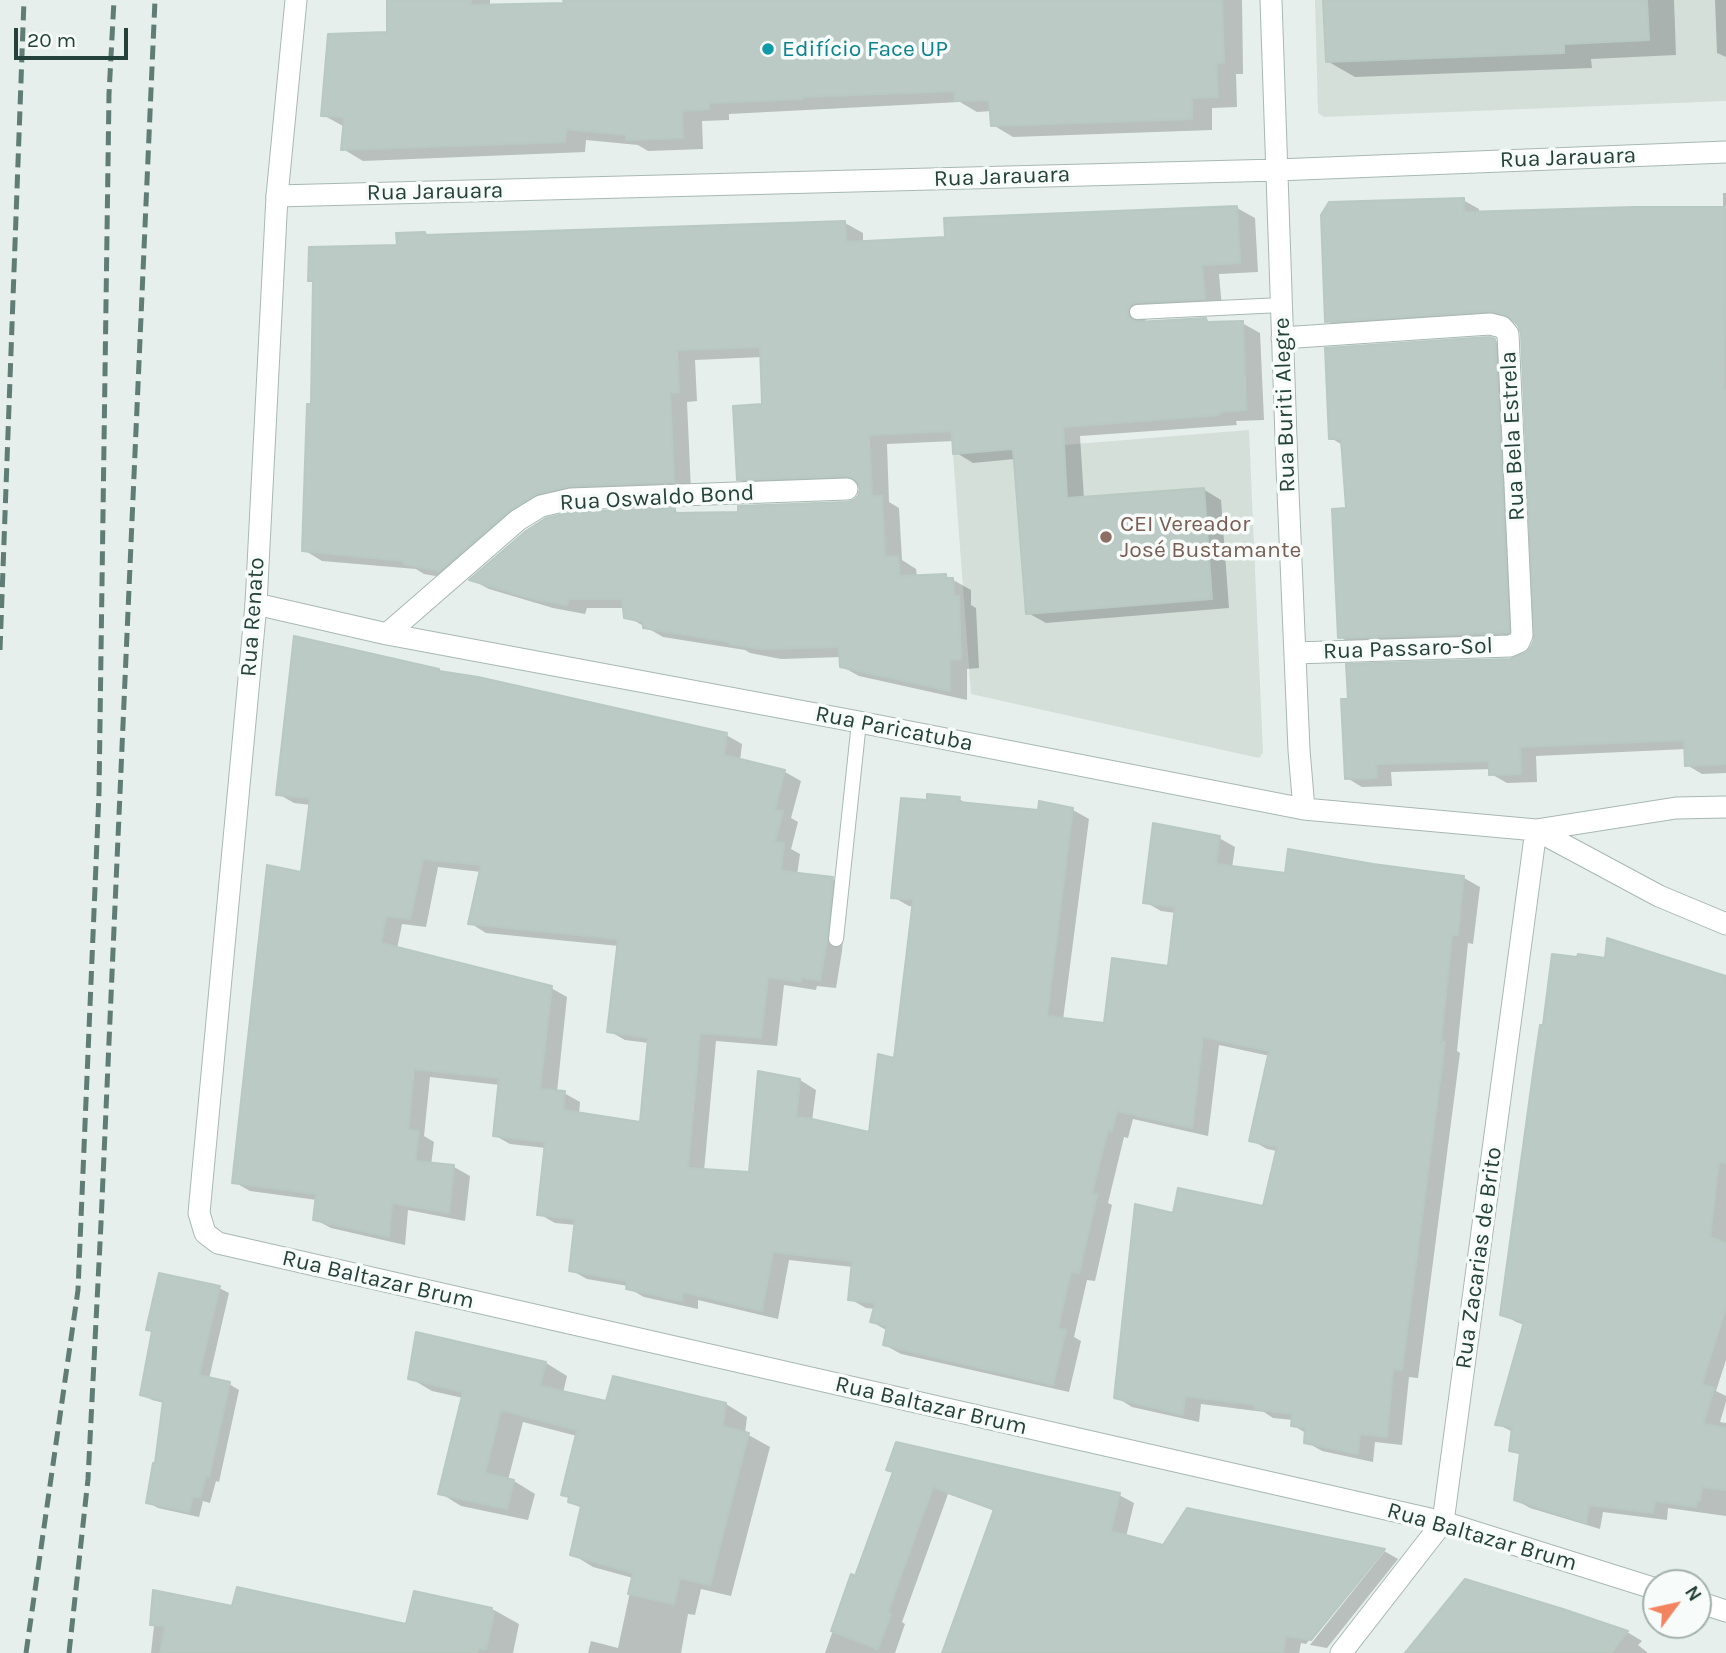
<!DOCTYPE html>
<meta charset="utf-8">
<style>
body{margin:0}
#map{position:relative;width:1726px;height:1653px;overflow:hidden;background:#e6efeb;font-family:Karla,sans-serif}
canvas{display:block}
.north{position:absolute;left:1642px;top:1569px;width:70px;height:70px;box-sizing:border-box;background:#f7fbf9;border:2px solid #a3b1ad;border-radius:50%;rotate:57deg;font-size:19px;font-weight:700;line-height:28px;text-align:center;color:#24423a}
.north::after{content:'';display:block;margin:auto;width:24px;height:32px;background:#f4845f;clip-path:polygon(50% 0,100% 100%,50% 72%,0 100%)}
.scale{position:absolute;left:14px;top:28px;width:114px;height:32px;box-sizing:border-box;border:4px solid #24423a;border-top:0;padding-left:9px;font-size:21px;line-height:24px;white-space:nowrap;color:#24423a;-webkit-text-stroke:5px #f7fbf9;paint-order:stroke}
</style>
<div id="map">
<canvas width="1726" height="1653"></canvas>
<div class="north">N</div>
<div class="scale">20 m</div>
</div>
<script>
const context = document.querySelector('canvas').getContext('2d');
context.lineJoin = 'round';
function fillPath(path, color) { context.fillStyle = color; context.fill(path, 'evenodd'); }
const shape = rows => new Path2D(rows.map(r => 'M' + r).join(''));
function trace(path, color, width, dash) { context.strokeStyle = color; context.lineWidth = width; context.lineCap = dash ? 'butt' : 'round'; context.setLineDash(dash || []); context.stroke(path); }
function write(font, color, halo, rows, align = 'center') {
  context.font = font + ' Karla,sans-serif'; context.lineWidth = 7; context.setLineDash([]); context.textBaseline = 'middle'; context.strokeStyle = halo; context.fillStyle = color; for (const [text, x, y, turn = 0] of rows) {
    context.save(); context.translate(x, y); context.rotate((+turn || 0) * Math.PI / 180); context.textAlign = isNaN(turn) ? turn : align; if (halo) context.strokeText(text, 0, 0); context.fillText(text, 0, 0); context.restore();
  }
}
fillPath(shape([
 [1315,0,1726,0,1726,101,1324,117,1318,113],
 [1249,430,1263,753,1259,758,971,694,953,454]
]), '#d4dfda');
fillPath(shape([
 [388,0,490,0,490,7,566,4,565,0,1242,0,1243,74,1236,74,1237,107,1212,108,1212,130,1013,137,993,125,992,111,977,112,960,102,729,114,729,120,702,121,703,149,648,151,638,145,586,140,585,152,363,161,343,149,343,126,323,115,389,34],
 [1325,0,1674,0,1676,55,1591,59,1592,68,1355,77,1327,61],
 [1715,0,1726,0,1726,57,1717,53],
 [1723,193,1726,193,1726,773,1702,774,1687,765,1686,749,1536,756,1537,782,1507,783,1491,774,1491,769,1391,772,1392,786,1362,787,1347,778,1511,661,1525,655,1532,649,1537,635,1523,333,1516,321,1507,319,1343,330,1327,321,1463,200,1479,209,1479,214,1723,209],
 [1237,208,1255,218,1258,272,1219,274,1222,308,1149,314,1144,323,1206,320,1213,324,1242,323,1260,333,1264,420,1236,421,1237,425,1080,436,1084,499,1203,489,1221,500,1229,608,1046,623,1028,613,1015,459,973,463,955,452,954,441,887,444,889,502,899,508,902,560,916,569,917,577,946,576,971,590,971,605,976,608,979,668,967,669,967,700,859,676,841,666,841,657,781,659,750,653,745,650,663,637,626,616,625,608,587,608,585,614,553,608,489,589,472,580,674,510,683,515,740,514,848,504,860,497,861,485,756,489,738,479,764,406,762,357,695,360,697,401,687,402,691,491,556,503,458,580,424,574,416,569,322,561,304,550,313,406,314,283,309,280,398,246,425,234,429,236,845,223,863,233,863,243,946,239],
 [1494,340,1509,349,1523,640,1355,646,1340,637,1348,510,1344,446,1331,438],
 [443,673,726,735,742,744,740,761,785,772,801,781,791,818,798,822,791,849,800,854,797,875,832,879,848,888,842,951,836,988,817,986,816,990,784,985,777,1046,716,1041,704,1171,751,1174,800,1080,816,1090,812,1121,871,1134,895,1060,914,907,909,906,893,897,929,802,959,799,969,805,1039,812,1073,810,1089,819,1063,1020,1105,1025,1169,968,1176,913,1161,911,1145,902,1219,838,1235,847,1232,868,1287,875,1464,878,1480,887,1473,944,1468,943,1457,1051,1460,1053,1418,1378,1409,1377,1402,1445,1375,1442,1373,1462,1322,1451,1306,1442,1306,1433,1292,1425,1293,1420,1273,1418,1264,1412,1201,1404,1199,1422,1132,1407,1116,1397,1174,1215,1265,1208,1277,1151,1267,1149,1251,1140,1270,1056,1219,1045,1208,1136,1133,1119,1128,1138,1124,1137,1108,1203,1112,1205,1095,1281,1087,1280,1074,1337,1081,1341,1069,1392,901,1354,885,1345,888,1331,872,1322,875,1309,866,1308,850,1299,853,1267,789,1260,778,1319,698,1300,698,1309,644,1297,628,1288,628,1286,587,1279,571,1270,576,1225,555,1223,539,1214,546,1148,510,1144,494,1135,500,1085,430,1077,424,1136,434,1142,431,1165,454,1167,470,1176,465,1221,408,1210,405,1245,331,1228,314,1219,317,1200,250,1191,234,1182,302,874,311,805,294,803,278,794],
 [438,867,481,872,470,923,486,933,619,946,609,1031,625,1040,649,1043,642,1124,579,1114,580,1102,564,1093,557,1092,567,997,551,988,397,949,402,924,426,927],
 [1726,978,1726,1360,1716,1391,1726,1396,1726,1402,1720,1422,1726,1423,1726,1516,1668,1508,1667,1520,1603,1512,1600,1529,1530,1508,1516,1500,1522,1456,1511,1450,1513,1432,1497,1424,1525,1325,1516,1322,1502,1314],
 [219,1288,229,1293,209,1379,229,1384,239,1390,219,1482,216,1481,210,1503,203,1501,199,1517,158,1508,148,1502,157,1465,164,1403,152,1400,142,1394,153,1332,148,1329],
 [417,1335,546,1363,567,1376,563,1393,607,1404,726,1404,747,1417,745,1433,770,1447,731,1596,701,1589,695,1615,688,1614,681,1653,588,1653,591,1641,618,1648,633,1578,593,1567,572,1554,582,1508,570,1502,571,1499,563,1494,577,1436,523,1422,508,1480,514,1481,535,1494,528,1520,461,1506,440,1493,463,1398,432,1391,410,1378],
 [894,1473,1119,1495,1134,1503,1126,1537,1164,1547,1187,1510,1384,1551,1398,1559,1327,1648,1310,1645,1384,1552,1380,1552,1306,1644,1301,1643,1299,1653,944,1653,995,1511,948,1494,902,1622,905,1624,895,1653,825,1653,852,1577,856,1578],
 [1466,1581,1627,1632,1642,1641,1638,1645,1648,1653,1407,1653],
 [416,1593,494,1610,519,1624,513,1653,151,1653,154,1626,152,1625,233,1608,407,1626]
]), '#0003');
const building = shape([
 [387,0,471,0,471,5,564,3,563,0,1222,0,1224,63,1216,63,1218,97,1192,98,1192,119,991,126,989,100,955,101,955,91,802,97,802,99,709,103,709,109,682,111,683,138,626,140,626,135,566,129,565,142,341,150,344,117,321,116,328,34,387,32,387,0],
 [1323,0,1647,0,1649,40,1564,44,1564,53,1326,62,1323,0],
 [1464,198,1464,212,1634,207,1726,207,1724,390,1726,390,1726,764,1685,766,1684,740,1520,747,1521,774,1489,775,1489,761,1376,764,1377,778,1345,779,1341,699,1348,699,1346,664,1510,659,1525,653,1531,647,1534,640,1521,333,1518,325,1506,315,1490,311,1325,322,1321,215,1329,202,1464,198],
 [1237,206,1240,263,1202,265,1205,299,1137,302,1131,304,1127,312,1129,318,1137,322,1206,318,1207,322,1243,321,1246,410,1219,412,1219,415,1063,427,1067,498,1204,488,1212,599,1026,614,1013,449,953,454,952,431,869,435,872,496,882,496,885,557,898,556,900,576,946,574,946,578,953,578,954,597,959,596,961,659,950,660,950,691,840,667,839,647,762,649,730,644,730,642,643,628,643,622,624,618,622,599,569,599,567,605,534,599,469,580,526,531,546,518,573,512,675,508,675,513,738,512,738,506,847,502,854,500,858,496,860,489,858,483,854,478,847,476,737,480,733,406,762,404,760,347,677,350,679,392,670,393,674,482,570,486,538,493,510,510,439,571,404,564,404,561,302,551,307,404,311,404,313,281,308,281,309,247,397,245,396,233,425,232,426,235,482,233,845,221,846,242,945,237,944,218,1237,206],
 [1489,337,1495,339,1509,632,1338,638,1332,509,1346,508,1341,439,1329,439,1325,348,1489,337],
 [294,636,439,669,439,671,478,677,727,733,724,755,785,770,775,810,783,811,775,842,784,843,781,871,833,877,827,941,820,980,801,978,801,982,768,977,761,1038,700,1033,688,1168,749,1172,758,1071,800,1079,796,1117,812,1119,869,1132,878,1054,894,1058,913,900,891,898,901,798,927,800,927,794,960,797,959,802,1038,810,1039,801,1073,808,1047,1016,1104,1023,1112,958,1168,966,1175,907,1143,903,1153,823,1220,836,1216,864,1285,873,1288,849,1373,864,1464,876,1458,935,1452,935,1441,1042,1445,1042,1402,1370,1393,1369,1387,1437,1360,1434,1358,1454,1304,1443,1305,1428,1291,1426,1292,1414,1255,1409,1255,1405,1185,1396,1183,1415,1114,1398,1135,1204,1173,1213,1178,1188,1263,1206,1277,1147,1249,1141,1269,1051,1203,1037,1192,1128,1117,1111,1112,1131,1108,1129,1092,1193,1097,1195,1079,1273,1071,1272,1058,1328,1066,1330,1053,1385,883,1345,887,1326,870,1322,875,1303,848,1300,852,1261,773,1252,762,1311,683,1292,682,1301,626,1289,627,1281,569,1271,575,1219,537,1215,545,1142,493,1136,499,1078,414,1069,408,1130,419,1131,415,1161,454,1165,449,1213,392,1203,389,1237,313,1220,316,1194,232,1183,267,865,301,872,310,798,276,795,294,636],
 [423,859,481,865,468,924,618,939,607,1032,648,1038,640,1122,563,1110,565,1091,540,1089,552,986,381,943,386,916,410,919,423,859],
 [1607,938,1726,976,1726,1163,1719,1162,1710,1237,1726,1243,1726,1307,1702,1384,1714,1388,1703,1424,1726,1428,1726,1490,1702,1487,1700,1501,1697,1500,1696,1507,1655,1501,1653,1513,1589,1505,1586,1523,1514,1500,1520,1453,1509,1451,1512,1427,1495,1425,1524,1322,1500,1315,1535,1059,1540,1025,1543,1025,1552,954,1577,957,1578,954,1605,958,1607,938],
 [159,1273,220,1286,199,1375,230,1382,209,1477,206,1476,200,1498,193,1496,189,1512,146,1503,153,1463,155,1463,163,1401,140,1395,152,1331,146,1330,159,1273],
 [416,1332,546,1362,540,1386,606,1401,613,1376,726,1403,723,1426,749,1433,710,1585,680,1578,674,1604,628,1594,633,1573,570,1555,581,1506,568,1502,569,1497,561,1495,577,1430,501,1410,485,1473,514,1480,507,1509,438,1494,463,1392,408,1379,416,1332],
 [896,1442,1120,1493,1111,1531,1163,1545,1187,1508,1385,1549,1311,1640,1286,1636,1283,1653,942,1653,994,1509,933,1487,888,1612,891,1614,878,1649,831,1631,851,1574,855,1576,893,1472,886,1470,896,1442],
 [1465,1579,1563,1609,1628,1631,1611,1653,1405,1653,1465,1579],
 [237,1587,406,1624,414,1591,492,1608,491,1611,494,1612,486,1649,478,1648,477,1653,160,1653,165,1626,150,1625,153,1590,232,1606,237,1587]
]);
fillPath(building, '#bbcac4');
trace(building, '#b8c9c2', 2);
const service = shape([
 [1137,312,1281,305],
 [836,939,859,722]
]);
const minor = shape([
 [1271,0,1287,467,1299,750,1304,809],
 [277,196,1277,170,1726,152],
 [1282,338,1490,324,1502,327,1508,334,1522,635,1519,642,1510,646,1295,653],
 [256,604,387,634,859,722,1304,809,1536,830,1676,808,1726,807],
 [387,634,518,520,541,506,571,499,847,489],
 [1536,830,1659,896,1726,924],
 [1341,1653,1443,1522,1536,830]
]);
const tertiary = shape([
 [296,0,277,196,256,604,199,1213,205,1233,218,1243,1443,1522,1656,1589],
 [1698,1602,1726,1611]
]);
trace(service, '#a8b8b2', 16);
trace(minor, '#a8b8b2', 23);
trace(tertiary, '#a8b8b2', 23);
trace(service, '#fff', 14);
trace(minor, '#fff', 21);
trace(tertiary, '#fff', 21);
trace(shape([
 [0,650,24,0],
 [26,1653,78,1290,99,793,109,94,114,0],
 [69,1653,88,1479,101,1223,155,0]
]), '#5f7d75', 5, [14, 7]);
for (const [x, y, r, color] of [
 [768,49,7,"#0f9aa8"],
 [1106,537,7,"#8d6e63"]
]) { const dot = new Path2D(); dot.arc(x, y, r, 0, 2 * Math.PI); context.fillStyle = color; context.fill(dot); trace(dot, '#f7fbf9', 2.5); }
write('23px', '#0d838f', '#f7fbf9', [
 ["Edifício Face UP",782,49]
], 'left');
write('23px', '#24423a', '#f7fbf9', [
 ["Rua Jarauara",1568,158,-2],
 ["Rua Jarauara",1002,177,-2],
 ["Rua Jarauara",435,192,-1],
 ["Rua Buriti Alegre",1285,405,-92],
 ["Rua Bela Estrela",1513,436,-93],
 ["Rua Oswaldo Bond",657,498,-3],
 ["Rua Renato",253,617,-86],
 ["Rua Passaro-Sol",1408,649,-2],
 ["Rua Paricatuba",894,729,11],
 ["Rua Zacarias de Brito",1479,1258,-82],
 ["Rua Baltazar Brum",378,1280,13],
 ["Rua Baltazar Brum",931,1406,13],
 ["Rua Baltazar Brum",1482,1537,16]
]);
write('23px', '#785e54', '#f7fbf9', [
 ["CEI Vereador",1120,524],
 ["José Bustamante",1120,550]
], 'left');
</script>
